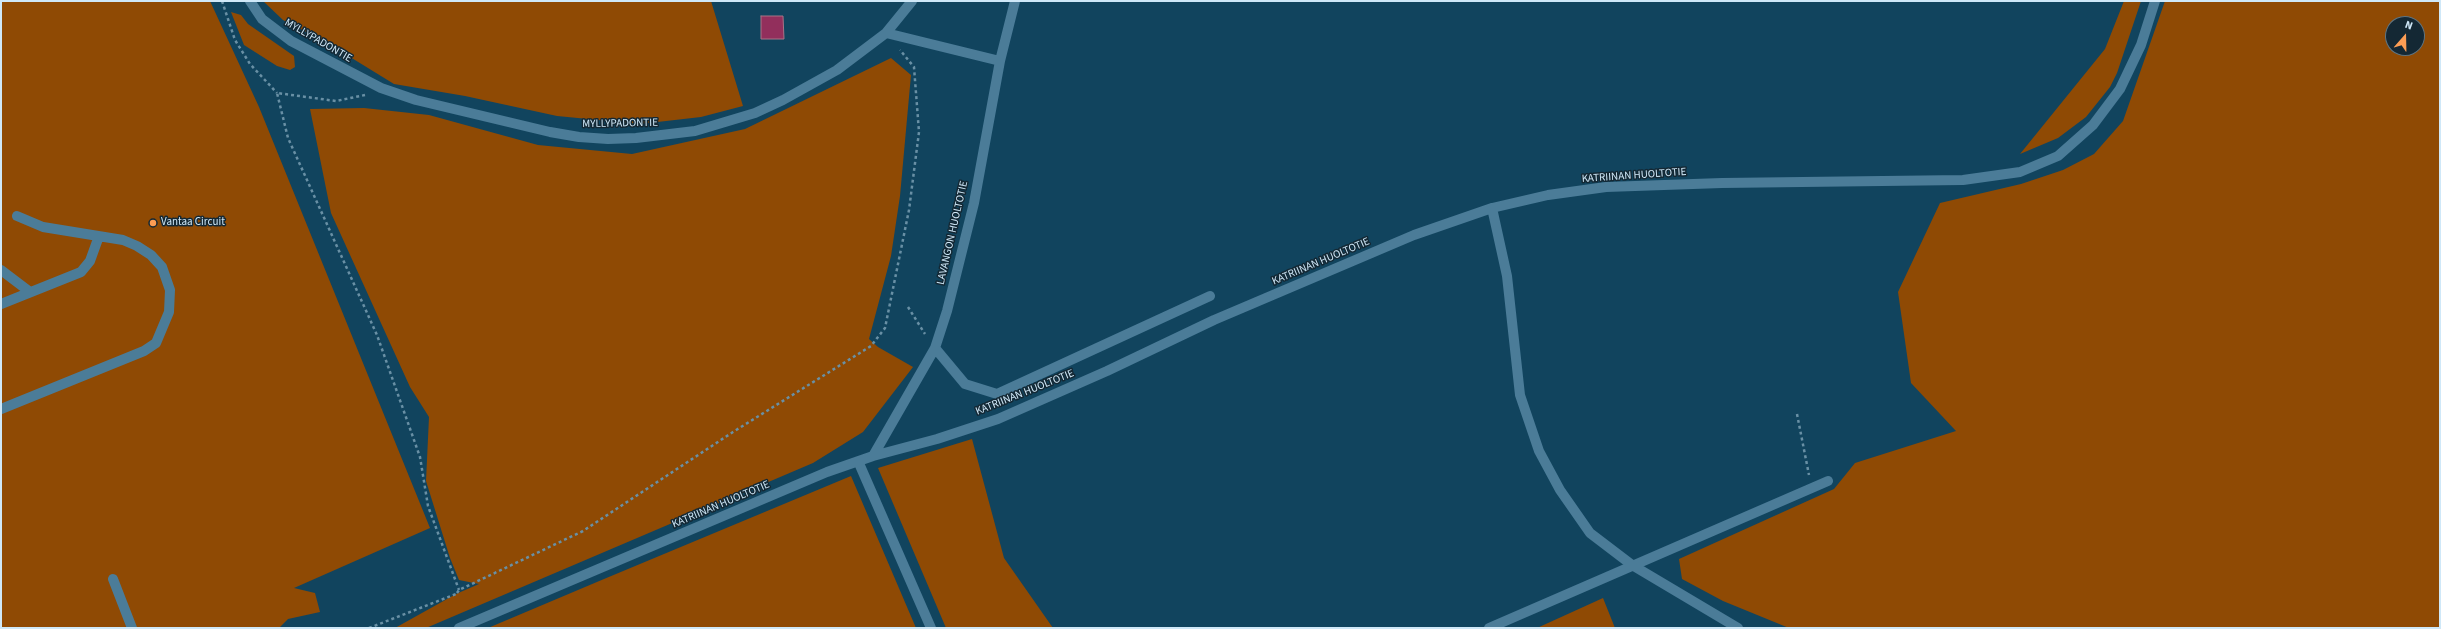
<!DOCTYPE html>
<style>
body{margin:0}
#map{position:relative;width:2441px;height:629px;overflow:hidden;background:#11445e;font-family:"Source Sans 3",sans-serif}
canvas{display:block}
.frame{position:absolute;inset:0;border:2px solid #cfe8f8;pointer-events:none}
.north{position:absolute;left:2385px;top:16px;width:40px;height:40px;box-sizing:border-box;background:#142834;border:1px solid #5f7582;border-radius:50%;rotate:20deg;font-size:11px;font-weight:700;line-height:16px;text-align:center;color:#cfe8f8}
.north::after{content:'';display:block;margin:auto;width:14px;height:18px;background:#fc9d54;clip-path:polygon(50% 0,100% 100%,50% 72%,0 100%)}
</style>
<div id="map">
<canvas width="2441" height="629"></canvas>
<div class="frame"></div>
<div class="north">N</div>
</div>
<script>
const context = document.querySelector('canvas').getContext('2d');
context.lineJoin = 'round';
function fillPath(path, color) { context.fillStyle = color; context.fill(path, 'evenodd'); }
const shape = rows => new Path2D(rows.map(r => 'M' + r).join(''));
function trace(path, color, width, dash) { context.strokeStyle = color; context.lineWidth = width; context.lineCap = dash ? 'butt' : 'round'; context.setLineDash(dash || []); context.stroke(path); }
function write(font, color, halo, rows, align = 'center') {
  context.font = font + ' "Source Sans 3",sans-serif'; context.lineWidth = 3; context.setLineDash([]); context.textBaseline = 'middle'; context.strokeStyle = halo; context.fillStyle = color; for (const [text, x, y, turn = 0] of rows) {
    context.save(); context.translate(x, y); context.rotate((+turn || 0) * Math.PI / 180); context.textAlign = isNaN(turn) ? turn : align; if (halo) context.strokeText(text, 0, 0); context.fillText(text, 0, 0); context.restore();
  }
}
fillPath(shape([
 [1,1,210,1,259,107,430,528,294,588,315,593,320,612,288,619,279,628,1,628],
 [263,1,711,1,743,106,701,117,640,124,557,116,465,96,394,84,324,41,283,20],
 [2124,1,2141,1,2117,73,2110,87,2086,117,2058,138,2020,154,2105,49],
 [2165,1,2440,1,2440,628,1789,628,1723,601,1682,579,1679,559,1834,489,1855,463,1956,431,1911,383,1898,292,1940,203,2021,184,2063,170,2094,154,2123,121],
 [2393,24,2417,24,2417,48,2393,48],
 [231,12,241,15,248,24,294,56,295,67,290,70,277,66,244,45],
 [891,58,911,75,900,196,891,256,869,339,878,347,913,367,863,432,813,463,426,628,395,628,456,594,479,584,459,580,450,558,426,481,429,417,410,387,331,213,310,109,364,108,429,115,538,145,632,154,745,129],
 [972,439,1004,558,1053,628,946,628,878,468],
 [851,476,916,628,488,628,604,579],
 [1603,598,1615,628,1537,628]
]), '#8f4a04');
const building = shape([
 [761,16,783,16,784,39,761,39,761,16]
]);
fillPath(building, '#922f5c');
trace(building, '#a77486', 1);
trace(shape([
 [222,1,235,40,250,64,277,93],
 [365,95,336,101,277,93,288,138,377,335,420,457,428,506,459,590],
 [908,307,925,334],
 [1797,414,1809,475],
 [457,593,459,590,583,531,733,432,871,346,885,328,909,210,919,132,914,67,900,50],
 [369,628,456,594]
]), '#6990a5', 2.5, [3, 3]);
trace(shape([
 [250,1,262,19,291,41,381,88,416,100,550,132,579,137,608,139,636,138,695,131,755,113,783,100,837,70,886,33,912,1],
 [886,33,1000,61],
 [1492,208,1507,276,1520,395,1539,451,1560,490,1590,533,1632,565,1738,628],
 [1,270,30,292],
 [1,304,81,272,90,261,99,236],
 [935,348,965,384,997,394,1210,296],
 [1,409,144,351,156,343,169,312,170,290,162,267,151,255,137,246,123,240,43,227,17,216],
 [873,456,935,348,947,311,974,203,1000,61,1015,1],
 [858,461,931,628],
 [113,579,132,628],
 [459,628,827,472,873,456,937,439,998,419,1107,371,1214,320,1414,235,1492,208,1548,195,1606,187,1722,183,1963,180,2020,172,2058,156,2093,125,2120,89,2141,45,2155,1],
 [1489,628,1828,481]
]), '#4b7c98', 10);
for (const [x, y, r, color] of [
 [153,223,4,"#fc9d54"]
]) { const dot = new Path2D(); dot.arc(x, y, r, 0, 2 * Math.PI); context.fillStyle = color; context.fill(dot); trace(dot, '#142834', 1.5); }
write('11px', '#cfe8f8', '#142834', [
 ["MYLLYPADONTIE",318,41,30],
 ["MYLLYPADONTIE",620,124,-1],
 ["KATRIINAN HUOLTOTIE",1634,176,-4],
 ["LAVANGON HUOLTOTIE",953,233,-77],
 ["KATRIINAN HUOLTOTIE",1321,262,-23],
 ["KATRIINAN HUOLTOTIE",1025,393,-22],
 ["KATRIINAN HUOLTOTIE",721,505,-23]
]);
write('11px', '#cfe8f8', '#142834', [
 ["Vantaa Circuit",161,223]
], 'left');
</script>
